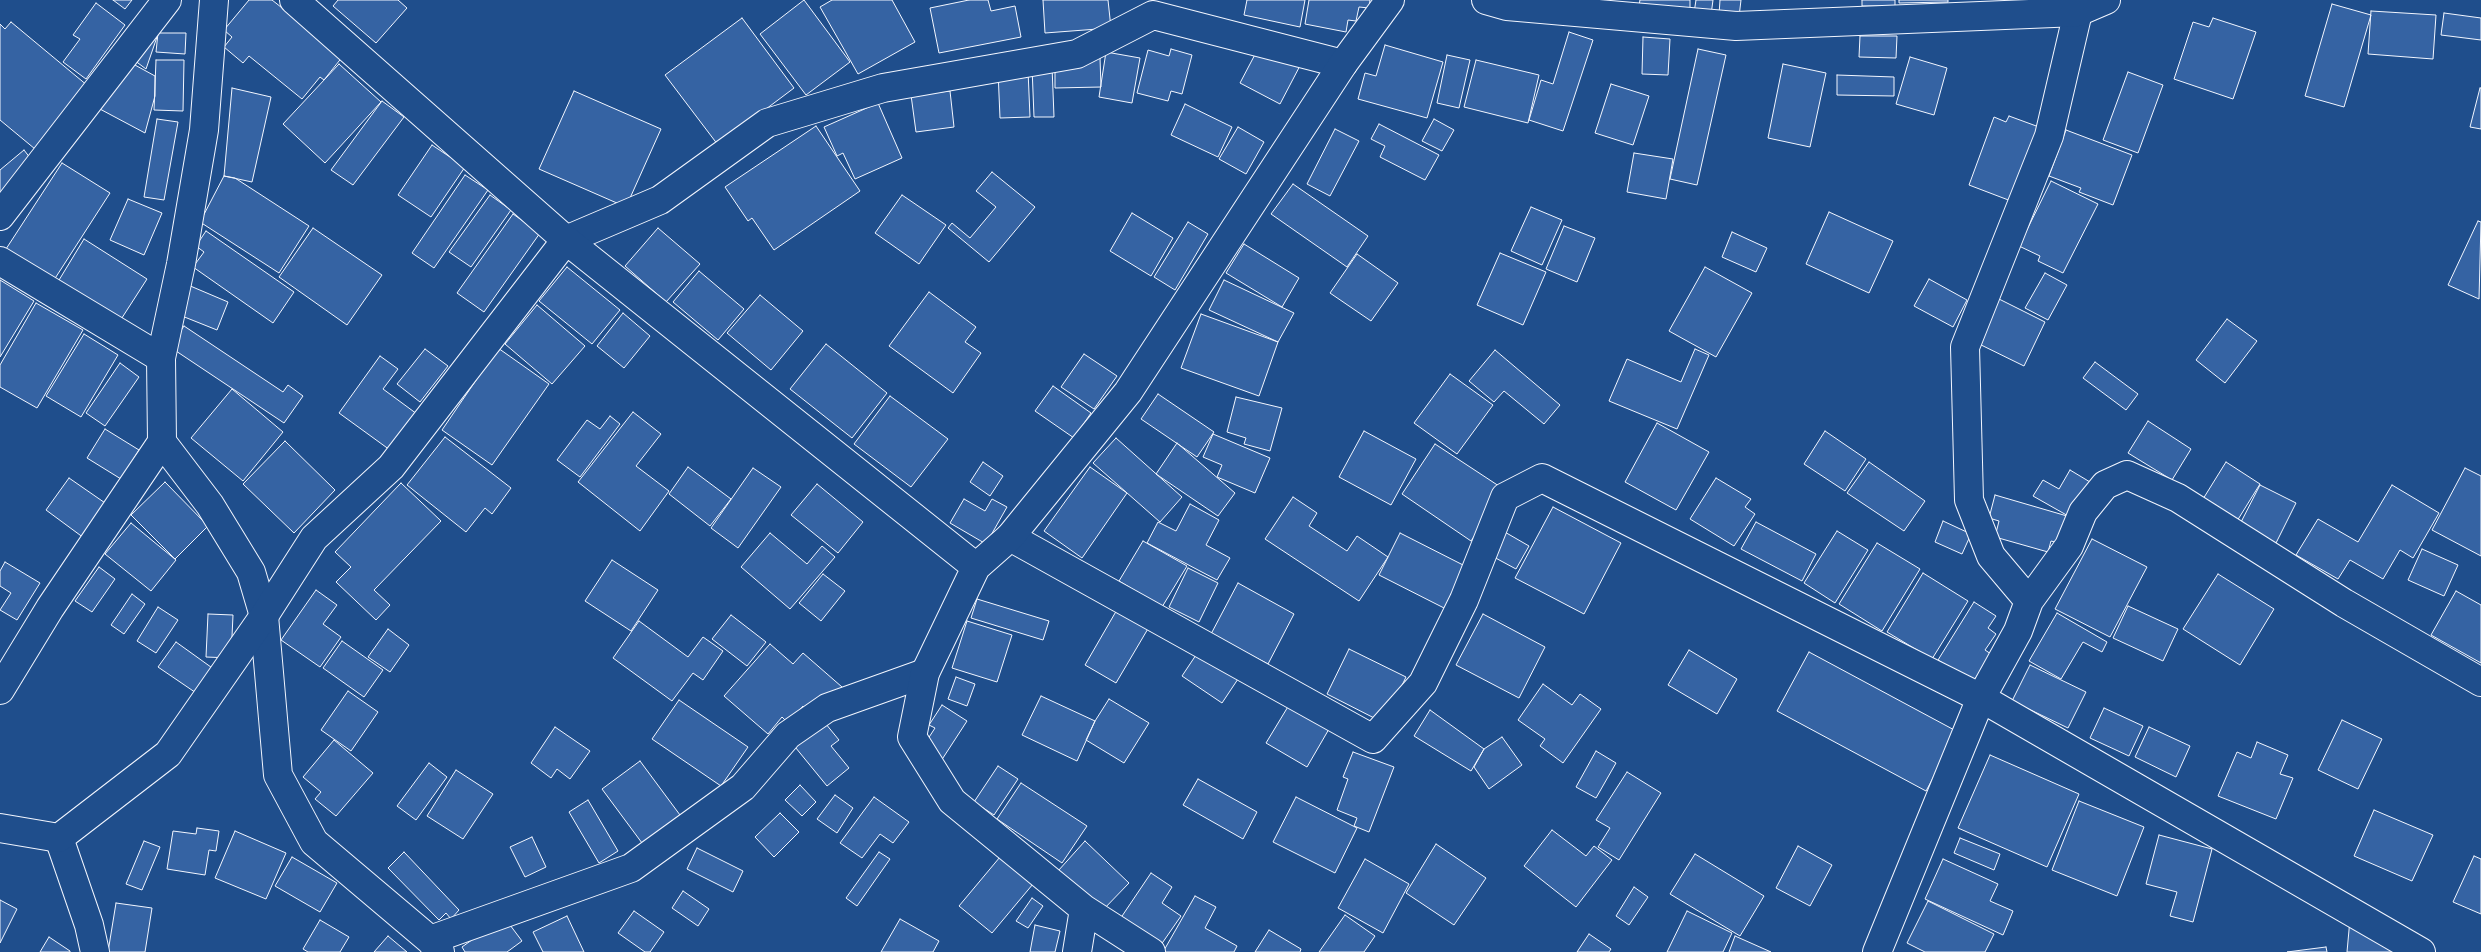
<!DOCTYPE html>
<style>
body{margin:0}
canvas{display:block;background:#1f4e8c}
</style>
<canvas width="2481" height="952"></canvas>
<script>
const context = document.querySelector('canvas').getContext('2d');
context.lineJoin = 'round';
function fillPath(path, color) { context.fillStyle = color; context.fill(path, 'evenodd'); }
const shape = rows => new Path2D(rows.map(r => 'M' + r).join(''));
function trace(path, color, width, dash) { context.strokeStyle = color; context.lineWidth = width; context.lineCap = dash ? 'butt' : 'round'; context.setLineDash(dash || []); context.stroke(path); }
const building = shape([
 [113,0,132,0,125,9,113,0],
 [249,0,272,0,343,56,324,80,320,77,302,99,249,56,243,63,224,47,232,37,224,30,249,0],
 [338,0,398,0,407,8,376,43,333,6,338,0],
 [804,0,850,62,806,95,760,34,804,0],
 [832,0,892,0,915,42,858,74,820,7,832,0],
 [969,0,988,0,991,11,1015,6,1021,37,939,53,930,8,969,0],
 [1043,0,1108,0,1111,28,1045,33,1043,0],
 [1247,0,1305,0,1300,27,1244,15,1247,0],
 [1309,0,1370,0,1369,8,1359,7,1356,21,1348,20,1346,32,1305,24,1309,0],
 [1640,0,1690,0,1690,8,1639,5,1640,0],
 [1696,0,1713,0,1711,15,1694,13,1696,0],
 [1720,0,1741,0,1739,17,1719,15,1720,0],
 [1862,0,1895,0,1895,6,1862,6,1862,0],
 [1899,0,1948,0,1948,2,1899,3,1899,0],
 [96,3,125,25,86,79,63,62,80,39,73,35,96,3],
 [2332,4,2371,15,2344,107,2305,96,2332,4],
 [2371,11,2436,15,2433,59,2368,54,2371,11],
 [2444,13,2481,18,2481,40,2441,35,2444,13],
 [742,18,794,88,718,145,665,75,742,18],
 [2213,18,2256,32,2233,99,2174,79,2193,22,2209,27,2213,18],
 [11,22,88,86,35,149,0,120,0,24,5,29,11,22],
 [1569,32,1593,40,1563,131,1529,120,1541,80,1553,84,1569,32],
 [158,33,157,37,146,69,130,57,158,33],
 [158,33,186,33,185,54,156,52,158,33],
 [1860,36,1897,36,1896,58,1859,57,1860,36],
 [1643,37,1670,39,1668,75,1642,74,1643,37],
 [1260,45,1303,60,1280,104,1240,83,1260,45],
 [1385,45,1443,62,1427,118,1358,99,1365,73,1376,76,1385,45],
 [1171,49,1192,55,1182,94,1171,91,1168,101,1137,93,1148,50,1169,56,1171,49],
 [1698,49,1726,55,1697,185,1670,179,1698,49],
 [1106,52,1140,58,1132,103,1099,97,1106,52],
 [1447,55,1470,60,1459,108,1437,103,1447,55],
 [1910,57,1947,68,1934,115,1896,104,1910,57],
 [1100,58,1101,87,1055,88,1055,60,1100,58],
 [124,59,155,76,155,96,145,133,98,108,124,59],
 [156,60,184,60,183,111,154,110,156,60],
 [1476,60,1539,75,1528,123,1464,107,1476,60],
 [339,64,381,102,325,163,283,124,339,64],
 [1783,64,1826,73,1810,147,1768,138,1783,64],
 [1052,66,1054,117,1034,117,1032,67,1052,66],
 [1028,70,1030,117,1000,118,998,71,1028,70],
 [2128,72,2163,85,2138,153,2103,140,2128,72],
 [1837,75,1894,77,1894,96,1837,95,1837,75],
 [1611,84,1649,96,1633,145,1595,133,1611,84],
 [232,88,271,97,252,182,224,176,232,88],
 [2480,88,2481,88,2481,129,2470,127,2480,88],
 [574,91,661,129,626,207,539,169,574,91],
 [950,91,954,127,916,132,911,95,950,91],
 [382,101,404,117,353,185,331,170,382,101],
 [878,103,902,158,855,179,843,153,837,156,824,127,878,103],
 [1185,104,1232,127,1218,157,1171,135,1185,104],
 [2009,116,2039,127,2011,201,1969,185,1994,117,2006,122,2009,116],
 [157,119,178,122,164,200,144,197,157,119],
 [1434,119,1454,130,1442,151,1422,141,1434,119],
 [1379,124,1439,155,1425,180,1380,157,1385,146,1371,139,1379,124],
 [816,126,860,191,774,250,752,218,748,221,725,187,816,126],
 [1238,127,1264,142,1246,174,1219,159,1238,127],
 [1335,129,1359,141,1330,196,1307,184,1335,129],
 [2066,130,2132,155,2113,205,2079,192,2081,188,2049,176,2066,130],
 [432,145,465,167,431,217,398,195,432,145],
 [24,150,34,163,0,196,0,170,24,150],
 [1634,153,1673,159,1666,199,1627,192,1634,153],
 [62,163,110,193,54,280,6,249,62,163],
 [992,172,1035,207,989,262,948,228,952,223,970,238,996,207,976,191,992,172],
 [465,175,488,190,434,268,412,253,465,175],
 [224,176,235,178,309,226,279,273,200,222,224,176],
 [2051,181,2098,204,2063,273,2038,261,2040,256,2019,246,2051,181],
 [1293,184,1368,236,1347,267,1271,214,1293,184],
 [490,195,511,210,471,267,449,252,490,195],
 [902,195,946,225,919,264,875,233,902,195],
 [128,199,162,213,144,255,110,240,128,199],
 [1531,207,1562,220,1542,265,1511,251,1531,207],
 [1829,212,1893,241,1869,293,1806,264,1829,212],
 [1132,213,1173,238,1151,276,1110,251,1132,213],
 [513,214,540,233,484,312,457,293,513,214],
 [2478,221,2481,222,2479,299,2448,285,2478,221],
 [1188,222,1208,234,1175,290,1154,277,1188,222],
 [1564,226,1595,238,1577,282,1546,269,1564,226],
 [313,228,382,275,347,325,279,277,313,228],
 [658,228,700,264,666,302,625,266,658,228],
 [206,231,294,292,273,323,193,267,204,252,196,246,206,231],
 [1732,232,1767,248,1756,272,1722,257,1732,232],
 [84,239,147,279,118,324,56,285,84,239],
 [1244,244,1299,278,1282,307,1226,273,1244,244],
 [1500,253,1546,272,1523,325,1477,305,1500,253],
 [1357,254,1398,283,1371,321,1330,293,1357,254],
 [567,267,620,310,592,344,539,301,567,267],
 [1705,267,1752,293,1716,357,1669,331,1705,267],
 [699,271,744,309,718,340,673,302,699,271],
 [2045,273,2067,285,2048,320,2025,308,2045,273],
 [1929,279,1967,300,1953,327,1914,306,1929,279],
 [0,280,34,301,0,357,0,280],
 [1224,280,1294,313,1278,342,1209,310,1224,280],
 [188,285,228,302,217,330,177,314,188,285],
 [929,292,976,327,965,342,981,353,953,393,889,346,929,292],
 [760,295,803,331,771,370,727,333,760,295],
 [1995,297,2045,322,2024,366,1973,341,1995,297],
 [36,303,83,330,37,408,0,387,0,365,36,303],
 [537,305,585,346,552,384,505,344,537,305],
 [623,313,650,336,624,368,597,346,623,313],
 [1201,314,1278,342,1259,396,1181,368,1201,314],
 [2227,319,2257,341,2225,383,2196,360,2227,319],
 [184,326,283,392,288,385,303,396,284,423,170,347,184,326],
 [84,334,118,355,81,417,46,396,84,334],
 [826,344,887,393,852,438,790,389,826,344],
 [498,348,549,384,492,465,442,430,498,348],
 [425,349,448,366,420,402,397,384,425,349],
 [1695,349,1709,355,1677,429,1609,401,1627,359,1681,382,1695,349],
 [1495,350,1560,405,1544,424,1504,391,1494,402,1469,381,1495,350],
 [1084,354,1117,376,1094,409,1061,387,1084,354],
 [380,356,398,369,383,389,417,414,390,450,339,413,380,356],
 [2095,362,2138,394,2126,410,2083,378,2095,362],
 [120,363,139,377,105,426,86,413,120,363],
 [1450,374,1493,405,1457,454,1414,423,1450,374],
 [1053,386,1091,413,1074,438,1035,411,1053,386],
 [232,389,283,432,243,481,191,438,232,389],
 [1158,394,1214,432,1197,457,1141,419,1158,394],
 [890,396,948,439,911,487,854,444,890,396],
 [1236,397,1282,408,1270,451,1244,444,1246,438,1227,432,1236,397],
 [633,412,661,434,636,466,669,491,640,531,578,482,633,412],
 [610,416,620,424,580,477,557,460,587,420,600,429,610,416],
 [2148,421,2191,449,2172,480,2128,453,2148,421],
 [1657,423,1709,452,1676,510,1625,482,1657,423],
 [105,429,139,450,121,479,87,458,105,429],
 [1364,431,1416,459,1391,505,1339,477,1364,431],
 [1825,431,1866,459,1845,491,1804,464,1825,431],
 [1213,434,1270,458,1255,493,1217,477,1222,465,1203,457,1213,434],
 [445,437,511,488,492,514,485,508,466,532,407,485,445,437],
 [1116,438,1182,497,1160,522,1093,463,1116,438],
 [285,441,335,490,294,533,243,484,285,441],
 [1177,443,1235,493,1218,516,1156,474,1177,443],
 [1435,444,1505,490,1471,541,1402,494,1435,444],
 [983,462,1003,476,990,496,970,482,983,462],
 [1869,462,1925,501,1904,531,1847,493,1869,462],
 [2226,462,2260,484,2237,521,2203,499,2226,462],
 [688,467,731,499,710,526,669,494,688,467],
 [1090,467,1127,493,1082,558,1044,531,1090,467],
 [753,468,781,487,738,548,711,528,753,468],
 [2465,468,2481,476,2481,556,2432,530,2465,468],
 [2070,470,2090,482,2070,517,2033,496,2043,480,2059,489,2070,470],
 [69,478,108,505,84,538,46,510,69,478],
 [1716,478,1751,499,1745,507,1755,514,1734,546,1690,519,1716,478],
 [165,482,208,526,175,559,131,515,165,482],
 [401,483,441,521,374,590,390,605,376,620,336,582,351,567,335,552,401,483],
 [817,484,863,522,838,553,791,515,817,484],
 [2260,485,2296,503,2275,545,2239,526,2260,485],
 [2392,485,2439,513,2413,558,2400,550,2383,579,2350,560,2338,579,2296,555,2318,519,2358,542,2392,485],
 [1995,495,2067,516,2059,543,2051,541,2048,552,1995,537,1999,521,1989,518,1995,495],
 [1293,497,1317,513,1309,526,1347,551,1357,536,1388,557,1359,601,1265,539,1293,497],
 [964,499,985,511,992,499,1007,507,986,544,950,523,964,499],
 [1190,504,1219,520,1206,545,1230,558,1217,580,1147,543,1158,522,1176,531,1190,504],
 [1553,507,1621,543,1584,614,1515,578,1553,507],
 [1943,521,1971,534,1962,554,1935,542,1943,521],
 [1756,522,1816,554,1802,581,1741,549,1756,522],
 [131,523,176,560,151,591,105,554,131,523],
 [1503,531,1529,546,1516,569,1490,555,1503,531],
 [1837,531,1868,550,1835,603,1804,583,1837,531],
 [770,533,807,564,822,546,835,557,790,609,741,567,770,533],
 [1400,533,1467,567,1446,609,1379,575,1400,533],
 [2092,539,2147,567,2110,637,2055,609,2092,539],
 [1143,541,1187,566,1162,607,1119,581,1143,541],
 [1877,543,1920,569,1882,631,1839,604,1877,543],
 [2422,549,2458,565,2444,596,2408,580,2422,549],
 [612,560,658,590,631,631,585,601,612,560],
 [5,562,40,583,17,620,0,610,11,593,0,586,0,571,5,562],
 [99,567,115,579,92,612,75,601,99,567],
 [1188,568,1218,583,1199,622,1169,607,1188,568],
 [1923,573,1968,601,1932,659,1887,632,1923,573],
 [823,574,845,591,821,621,799,603,823,574],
 [2218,574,2274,609,2240,665,2183,629,2218,574],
 [1238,583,1294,614,1268,664,1211,634,1238,583],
 [316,590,337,605,323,624,341,637,320,667,281,640,316,590],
 [2456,591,2481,605,2481,663,2431,635,2456,591],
 [132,594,145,604,124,634,111,625,132,594],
 [977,599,1049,621,1043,640,971,618,977,599],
 [1974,602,1996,616,1988,628,1996,634,1985,650,1991,654,1973,682,1938,660,1974,602],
 [2128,606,2178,629,2163,661,2113,638,2128,606],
 [158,607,178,620,156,653,137,641,158,607],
 [1118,608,1149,627,1116,683,1085,665,1118,608],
 [2057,613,2107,642,2102,652,2083,642,2061,679,2029,661,2057,613],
 [208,614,233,615,231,658,206,657,208,614],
 [1483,614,1545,647,1519,698,1456,665,1483,614],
 [731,615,766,642,747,666,712,639,731,615],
 [639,621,688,657,703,637,723,651,703,680,693,673,672,701,613,658,639,621],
 [967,621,1012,635,997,682,952,668,967,621],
 [388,629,409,645,390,672,368,657,388,629],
 [342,641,383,670,364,697,323,668,342,641],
 [176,642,222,675,205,699,158,667,176,642],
 [770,644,793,664,803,653,842,687,830,701,809,712,803,706,788,723,782,717,768,734,724,696,770,644],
 [1349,649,1406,677,1384,723,1327,694,1349,649],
 [1689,650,1737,679,1717,714,1668,685,1689,650],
 [1198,652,1238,679,1222,703,1182,676,1198,652],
 [1809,652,1958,732,1926,791,1777,711,1809,652],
 [2030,665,2086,692,2068,728,2012,701,2030,665],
 [956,677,975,684,967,706,948,699,956,677],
 [1543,684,1572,705,1580,694,1601,709,1563,763,1540,746,1545,739,1518,720,1543,684],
 [348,691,378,712,351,751,321,730,348,691],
 [1041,696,1095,721,1077,761,1022,735,1041,696],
 [1109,699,1149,723,1124,763,1086,740,1095,721,1109,699],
 [679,700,748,747,721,786,652,739,679,700],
 [942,705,967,721,941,761,922,748,935,728,929,725,942,705],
 [1289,705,1329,729,1307,767,1266,743,1289,705],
 [2104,708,2143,726,2129,756,2090,738,2104,708],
 [1430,710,1484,749,1471,771,1414,736,1430,710],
 [821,718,839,740,831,746,849,768,827,786,791,742,821,718],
 [2342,720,2382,739,2358,789,2318,770,2342,720],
 [555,727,590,751,570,779,557,769,551,778,531,763,555,727],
 [2149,727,2190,746,2176,777,2135,757,2149,727],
 [1502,737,1522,765,1489,789,1474,767,1484,749,1502,737],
 [334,740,373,773,336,816,315,799,321,792,303,777,334,740],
 [2257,742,2288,755,2280,774,2293,778,2276,819,2218,796,2237,752,2251,758,2257,742],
 [1596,751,1616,763,1596,798,1576,787,1596,751],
 [1353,752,1394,767,1369,832,1354,826,1357,818,1337,810,1348,779,1343,777,1353,752],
 [1990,755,2079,794,2047,867,1958,828,1990,755],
 [640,761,680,815,642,843,602,789,640,761],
 [429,763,447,777,416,820,397,806,429,763],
 [998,766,1018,779,994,815,974,802,998,766],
 [456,770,493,794,463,839,427,816,456,770],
 [1627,772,1661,793,1619,860,1598,847,1610,828,1596,820,1627,772],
 [1198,779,1257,812,1243,839,1183,805,1198,779],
 [1021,783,1087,826,1062,863,997,819,1021,783],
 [800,785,816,802,802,816,785,800,800,785],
 [835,795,853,808,837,833,817,819,835,795],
 [874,797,909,822,893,843,880,834,862,858,840,843,874,797],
 [1296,797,1357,828,1335,873,1273,842,1296,797],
 [588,800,618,851,599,863,569,812,588,800],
 [2079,801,2144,827,2117,896,2052,870,2079,801],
 [2374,810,2433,835,2412,881,2354,856,2374,810],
 [780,813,799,832,774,857,755,837,780,813],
 [197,828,219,831,216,851,209,850,205,875,167,869,173,831,196,834,197,828],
 [1552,830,1586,856,1594,846,1612,860,1576,907,1524,866,1552,830],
 [235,831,286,853,266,899,215,878,235,831],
 [2159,835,2212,849,2193,922,2170,916,2177,892,2146,884,2159,835],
 [532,837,546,867,525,877,510,847,532,837],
 [1960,838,2000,854,1994,870,1954,853,1960,838],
 [144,841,160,847,142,890,126,884,144,841],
 [1085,841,1129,883,1101,912,1058,871,1085,841],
 [1436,844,1486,878,1454,925,1406,893,1436,844],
 [1798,846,1832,865,1810,906,1776,888,1798,846],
 [697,848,743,871,733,892,687,869,697,848],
 [404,852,459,910,451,919,446,913,439,920,388,868,404,852],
 [879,852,890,859,857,906,846,898,879,852],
 [1695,854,1764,896,1740,936,1670,894,1695,854],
 [2474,856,2481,859,2481,914,2453,902,2474,856],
 [292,857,337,883,320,912,275,886,292,857],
 [1000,857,1033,884,992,933,959,906,1000,857],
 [1365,859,1409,884,1383,933,1338,908,1365,859],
 [1943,859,1998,884,1990,901,2013,911,2003,935,1925,899,1943,859],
 [1151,873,1172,887,1162,903,1181,916,1156,952,1116,925,1151,873],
 [1634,887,1648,897,1629,925,1616,916,1634,887],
 [683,891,709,909,698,926,672,908,683,891],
 [1195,896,1216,907,1205,928,1237,946,1234,952,1163,952,1195,896],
 [1032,898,1043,906,1028,928,1016,921,1032,898],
 [0,900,17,909,0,943,0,900],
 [1928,901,1994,934,1985,952,1925,952,1907,943,1928,901],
 [116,903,152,908,145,952,108,952,116,903],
 [634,911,664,932,650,952,645,952,618,933,634,911],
 [1687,911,1732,933,1723,952,1667,952,1687,911],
 [1345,915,1375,936,1364,952,1319,952,1345,915],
 [567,916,584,952,543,952,533,932,567,916],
 [504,917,522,941,507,952,465,952,462,947,504,917],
 [900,919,939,941,933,952,881,952,900,919],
 [2350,919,2406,952,2347,952,2350,919],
 [320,920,349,937,340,952,308,952,303,949,320,920],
 [1035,925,1060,931,1055,952,1030,952,1035,925],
 [1269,930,1301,949,1300,952,1255,952,1269,930],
 [1589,934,1611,949,1609,952,1577,952,1589,934],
 [388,936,407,952,374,952,388,936],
 [1735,936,1771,952,1729,952,1735,936],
 [49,937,70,951,70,952,40,952,49,937],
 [2326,947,2327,952,2287,952,2326,947]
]);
fillPath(building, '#3563a3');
trace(building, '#f2f6ff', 1);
const street = shape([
 [214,0,204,130,181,264,161,358,162,442,210,505,251,572,264,616,278,775,314,842,430,940,440,952],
 [0,216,167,0],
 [566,240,660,200,767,123,883,88,1077,54,1153,15,1343,64],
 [0,261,161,358],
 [1010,537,1373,739,1423,683,1464,600,1505,497,1542,478,1981,698,2421,952],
 [2029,601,1991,556,1969,500,1965,347,2049,136,2078,12],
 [0,690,50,608,162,442],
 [59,838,89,925,95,952],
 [430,940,631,868,743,787,788,735,827,708,925,673],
 [1877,952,1981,698,2018,631,2029,601,2069,546,2083,512,2105,485,2127,475,2178,498,2344,603,2481,682]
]);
const secondary = shape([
 [294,0,566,240,976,567],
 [1486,0,1507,6,1736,26,2078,12,2106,0],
 [0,828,59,838,168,754,264,616,314,538,391,467,566,240],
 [1077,952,1084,909],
 [1151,952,1084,909,952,801,912,737,925,673,976,567,1010,537,1128,392,1343,64,1390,0]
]);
trace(street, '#f2f6ff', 30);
trace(secondary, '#f2f6ff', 30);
trace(street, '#1f4e8c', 28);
trace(secondary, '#1f4e8c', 28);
</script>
